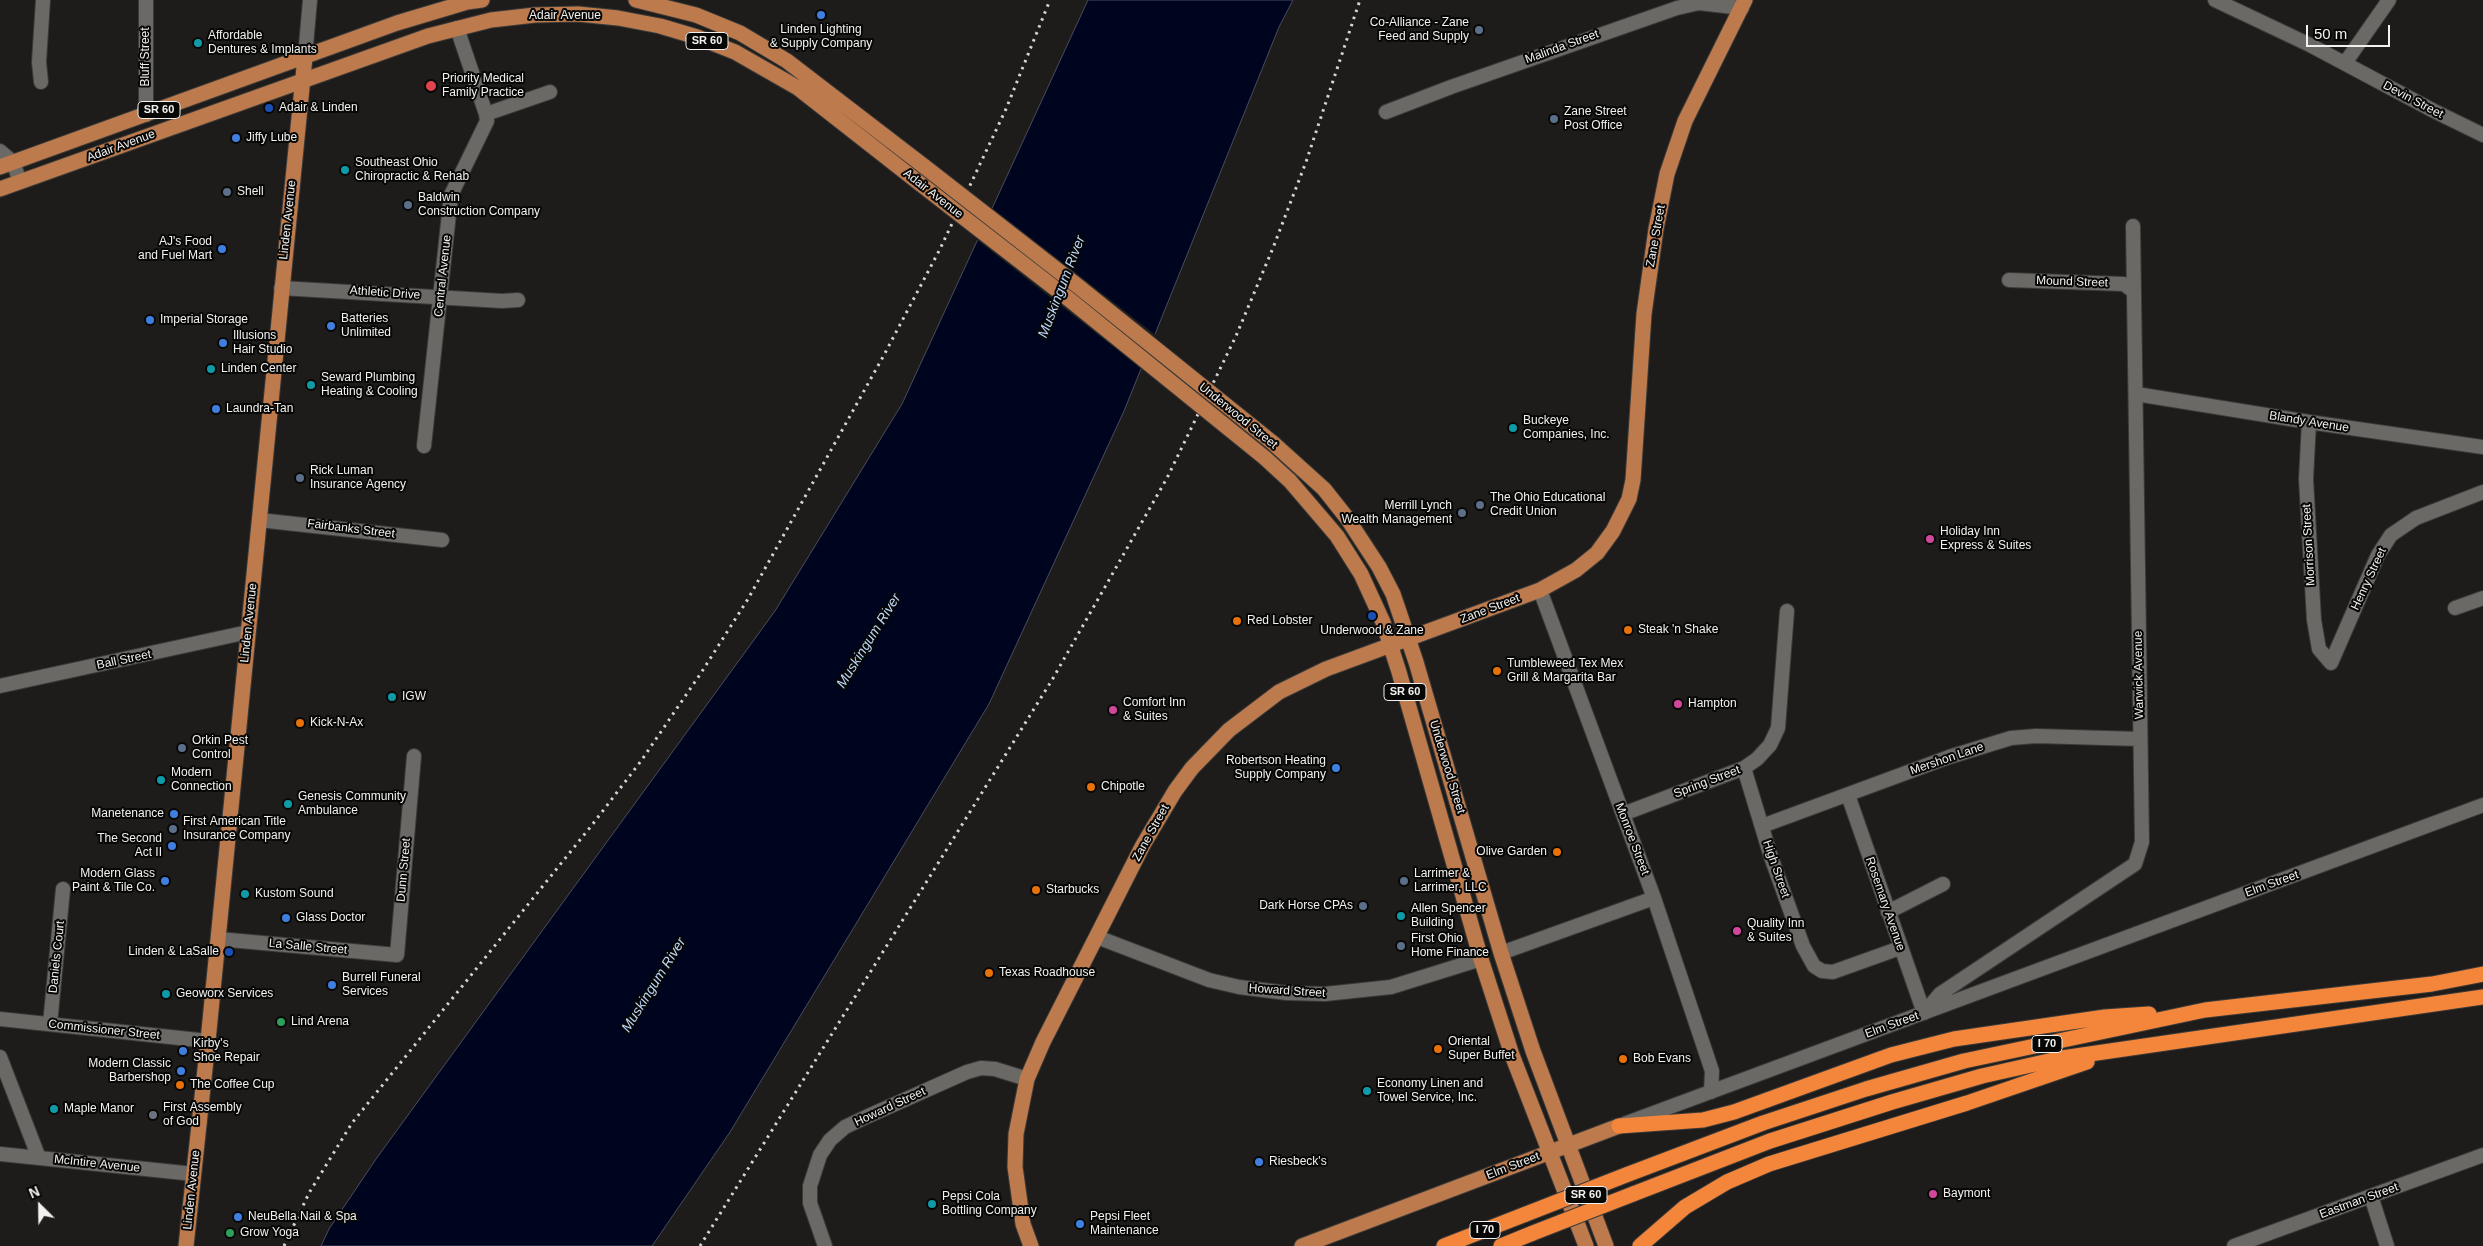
<!DOCTYPE html>
<style>
body{margin:0}
#map{position:relative;width:2483px;height:1246px;overflow:hidden;background:#1d1c1a;font-family:Helvetica,sans-serif}
canvas{display:block}
.north{position:absolute;left:15px;top:1181px;width:50px;height:50px;-webkit-text-stroke:4px #070706;paint-order:stroke;rotate:337deg;font-size:14px;font-weight:700;line-height:20px;text-align:center;color:#f2f1f0}
.north::after{content:'';display:block;margin:auto;width:18px;height:22px;background:#f2f1f0;clip-path:polygon(50% 0,100% 100%,50% 72%,0 100%)}
.scale{position:absolute;left:2306px;top:25px;width:84px;height:22px;box-sizing:border-box;border:2px solid #f2f1f0;border-top:0;padding-left:6px;font-size:15px;line-height:18px;white-space:nowrap;color:#f2f1f0;-webkit-text-stroke:4px #070706;paint-order:stroke}
</style>
<div id="map">
<canvas width="2483" height="1246"></canvas>
<div class="north">N</div>
<div class="scale">50 m</div>
</div>
<script>
const context = document.querySelector('canvas').getContext('2d');
context.lineJoin = 'round';
function fillPath(path, color) { context.fillStyle = color; context.fill(path, 'evenodd'); }
const shape = rows => new Path2D(rows.map(r => 'M' + r).join(''));
function trace(path, color, width, dash) { context.strokeStyle = color; context.lineWidth = width; context.lineCap = dash ? 'butt' : 'round'; context.setLineDash(dash || []); context.stroke(path); }
function write(font, color, halo, rows, align = 'center') {
  context.font = font + ' Helvetica,sans-serif'; context.lineWidth = 4; context.setLineDash([]); context.textBaseline = 'middle'; context.strokeStyle = halo; context.fillStyle = color; for (const [text, x, y, turn = 0] of rows) {
    context.save(); context.translate(x, y); context.rotate((+turn || 0) * Math.PI / 180); context.textAlign = isNaN(turn) ? turn : align; if (halo) context.strokeText(text, 0, 0); context.fillText(text, 0, 0); context.restore();
  }
}
const water = shape([
 [1088,0,1293,0,1279,27,1124,411,989,704,730,1132,652,1246,321,1246,329,1229,376,1159,775,611,902,404,1088,0]
]);
fillPath(water, '#00051f');
trace(water, '#494c5e', 1);
fillPath(shape([
 [991,207,1157,336,1143,370,976,239]
]), '#1d1c1a');
const minor = shape([
 [2215,0,2310,45,2434,111,2483,135],
 [305,57,310,0],
 [2345,63,2389,0],
 [41,82,39,62,43,0],
 [1386,112,1451,87,1677,8,1699,3,1742,8],
 [486,114,550,92],
 [146,115,146,0],
 [0,151,13,162,20,182],
 [2009,280,2124,284,2133,291],
 [281,288,502,301,518,300],
 [2136,394,2309,422,2483,447],
 [2309,422,2306,479,2314,620,2319,649,2331,663,2378,555,2391,535,2416,518,2483,492],
 [424,446,451,195,487,121,486,114,457,28],
 [259,520,442,540],
 [1540,590,1654,898,1712,1071,1711,1092],
 [2455,608,2483,598],
 [0,686,248,632],
 [1744,768,1771,857,1803,946,1814,966,1822,971,1833,972,1900,948],
 [1848,795,1924,1013,1940,994,2135,864,2142,842,2133,226],
 [1623,814,1744,768,1757,759,1770,745,1778,728,1787,611],
 [1762,826,1949,757,2011,738,2036,736,2140,739],
 [1888,912,1943,884],
 [1097,937,1209,980,1239,987,1287,993,1325,994,1391,987,1481,959],
 [218,939,397,955,414,756],
 [1501,953,1654,898],
 [0,1019,208,1041],
 [50,1024,63,889],
 [0,1057,39,1158],
 [1624,1124,2483,805],
 [0,1154,194,1174],
 [2371,1196,2387,1246],
 [825,1246,810,1203,810,1186,820,1155,830,1140,845,1127,866,1117,967,1072,981,1068,995,1069,1027,1079],
 [2234,1246,2483,1155]
]);
const major = shape([
 [636,0,696,15,740,33,787,61,925,167],
 [0,167,397,23,467,2,482,0],
 [0,189,428,36,491,20,535,15,578,14,618,18,660,26,697,37,735,52,798,88,918,182],
 [1273,443,1324,489,1347,518,1379,567,1393,594,1416,662,1501,953,1533,1051,1606,1246],
 [1265,458,1290,481,1337,536,1361,574,1383,622,1399,672,1481,959,1512,1055,1586,1246],
 [186,1246,208,1041,305,57],
 [1031,1246,1023,1224,1015,1167,1016,1134,1027,1079,1043,1042,1143,845,1175,791,1192,768,1229,730,1279,692,1326,669,1540,590,1576,570,1597,553,1613,531,1629,499,1633,480,1644,314,1656,229,1667,174,1685,121,1745,0],
 [1302,1246,1619,1126]
]);
const highway = shape([
 [1619,1126,1703,1120,1734,1112,1891,1055,1954,1039,2105,1017,2149,1014],
 [1626,1175,1763,1123,1866,1089,1964,1061,2205,1010,2432,984,2483,974],
 [1633,1194,1770,1141,1892,1102,1982,1076,2062,1058,2483,997],
 [1444,1246,1526,1214],
 [1501,1246,1533,1233],
 [1640,1246,1685,1207,1727,1182,1769,1164,1967,1103,2087,1062]
]);
trace(minor, '#3b3a39', 16);
trace(major, '#3b3a39', 17);
trace(highway, '#3b3a39', 17);
trace(minor, '#6a6966', 14);
trace(major, '#bd7a4c', 15);
trace(highway, '#f4863b', 15);
trace(shape([
 [284,1246,309,1193,352,1123,592,825,641,761,701,673,748,599,884,355,940,249,1006,109,1050,0],
 [700,1246,1052,680,1167,478,1236,336,1273,248,1306,162,1360,0]
]), '#d5d4d3', 3, [2.5, 5]);
const majorBridge = shape([
 [925,167,1079,287,1273,443],
 [918,182,1070,300,1265,458]
]);
const highwayBridge = shape([
 [1526,1214,1626,1175],
 [1533,1233,1633,1194]
]);
trace(majorBridge, '#3b3a39', 17, []);
trace(highwayBridge, '#3b3a39', 17, []);
trace(majorBridge, '#bd7a4c', 15);
trace(highwayBridge, '#f4863b', 15);
for (const [x, y, r, color] of [
 [821,15,5,"#3f7fe0"],
 [1479,30,5,"#5c6f8a"],
 [198,43,5,"#0f9aa8"],
 [431,86,6,"#e0444e"],
 [269,108,5,"#1a4fb4"],
 [1554,119,5,"#5c6f8a"],
 [236,138,5,"#3f7fe0"],
 [345,170,5,"#0f9aa8"],
 [227,192,5,"#5c6f8a"],
 [408,205,5,"#5c6f8a"],
 [222,249,5,"#3f7fe0"],
 [150,320,5,"#3f7fe0"],
 [331,326,5,"#3f7fe0"],
 [223,343,5,"#3f7fe0"],
 [211,369,5,"#0f9aa8"],
 [311,385,5,"#0f9aa8"],
 [216,409,5,"#3f7fe0"],
 [1513,428,5,"#0f9aa8"],
 [300,478,5,"#5c6f8a"],
 [1480,505,5,"#5c6f8a"],
 [1462,513,5,"#5c6f8a"],
 [1930,539,5,"#d1479c"],
 [1372,616,5,"#1a4fb4"],
 [1237,621,5,"#e8710a"],
 [1628,630,5,"#e8710a"],
 [1497,671,5,"#e8710a"],
 [392,697,5,"#0f9aa8"],
 [1678,704,5,"#d1479c"],
 [1113,710,5,"#d1479c"],
 [300,723,5,"#e8710a"],
 [182,748,5,"#5c6f8a"],
 [1336,768,5,"#3f7fe0"],
 [161,780,5,"#0f9aa8"],
 [1091,787,5,"#e8710a"],
 [288,804,5,"#0f9aa8"],
 [174,814,5,"#3f7fe0"],
 [173,829,5,"#5c6f8a"],
 [172,846,5,"#3f7fe0"],
 [1557,852,5,"#e8710a"],
 [165,881,5,"#3f7fe0"],
 [1404,881,5,"#5c6f8a"],
 [1036,890,5,"#e8710a"],
 [245,894,5,"#0f9aa8"],
 [1363,906,5,"#5c6f8a"],
 [1401,916,5,"#0f9aa8"],
 [286,918,5,"#3f7fe0"],
 [1737,931,5,"#d1479c"],
 [1401,946,5,"#5c6f8a"],
 [229,952,5,"#1a4fb4"],
 [989,973,5,"#e8710a"],
 [332,985,5,"#3f7fe0"],
 [166,994,5,"#0f9aa8"],
 [281,1022,5,"#2e9e5b"],
 [1438,1049,5,"#e8710a"],
 [183,1051,5,"#3f7fe0"],
 [1623,1059,5,"#e8710a"],
 [181,1071,5,"#3f7fe0"],
 [180,1085,5,"#e8710a"],
 [1367,1091,5,"#0f9aa8"],
 [54,1109,5,"#0f9aa8"],
 [153,1115,5,"#6b7280"],
 [1259,1162,5,"#3f7fe0"],
 [1933,1194,5,"#d1479c"],
 [932,1204,5,"#0f9aa8"],
 [238,1217,5,"#3f7fe0"],
 [1080,1224,5,"#3f7fe0"],
 [230,1233,5,"#2e9e5b"]
]) { const dot = new Path2D(); dot.arc(x, y, r, 0, 2 * Math.PI); context.fillStyle = color; context.fill(dot); trace(dot, '#070706', 2); }
for (const [x, y, w] of [
 [707,41,42],
 [159,110,42],
 [1405,692,42],
 [2047,1044,30],
 [1586,1195,42],
 [1485,1230,30]
]) { const box = new Path2D(); box.roundRect(x - w / 2, y - 8.5, w, 17, 4); context.fillStyle = '#070706'; context.fill(box); trace(box, '#f2f1f0', 1); }
write('bold 11px', '#f2f1f0', null, [
 ["SR 60",707,41],
 ["SR 60",159,110],
 ["SR 60",1405,692],
 ["I 70",2047,1044],
 ["SR 60",1586,1195],
 ["I 70",1485,1230]
]);
write('12px', '#f2f1f0', '#070706', [
 ["Adair Avenue",565,16],
 ["Malinda Street",1562,47,-20],
 ["Bluff Street",146,57,-90],
 ["Devin Street",2413,100,28],
 ["Adair Avenue",121,146,-20],
 ["Adair Avenue",933,194,38],
 ["Linden Avenue",288,220,-84],
 ["Zane Street",1656,236,-80],
 ["Central Avenue",443,276,-84],
 ["Mound Street",2072,282,2],
 ["Athletic Drive",385,293,4],
 ["Underwood Street",1238,416,39],
 ["Blandy Avenue",2309,422,9],
 ["Fairbanks Street",351,529,7],
 ["Morrison Street",2309,545,-93],
 ["Henry Street",2369,579,-65],
 ["Zane Street",1490,609,-21],
 ["Linden Avenue",249,623,-84],
 ["Ball Street",124,660,-12],
 ["Warwick Avenue",2139,675,-91],
 ["Mershon Lane",1947,759,-19],
 ["Underwood Street",1447,767,73],
 ["Spring Street",1707,782,-21],
 ["Zane Street",1151,833,-61],
 ["Monroe Street",1632,839,69],
 ["High Street",1776,869,71],
 ["Dunn Street",404,870,-85],
 ["Elm Street",2272,884,-20],
 ["Rosemary Avenue",1885,904,71],
 ["La Salle Street",308,947,5],
 ["Daniels Court",57,957,-84],
 ["Howard Street",1287,991,4],
 ["Elm Street",1892,1025,-20],
 ["Commissioner Street",104,1030,6],
 ["Howard Street",890,1107,-25],
 ["McIntire Avenue",97,1164,6],
 ["Elm Street",1513,1166,-21],
 ["Linden Avenue",192,1190,-84],
 ["Eastman Street",2359,1201,-20]
]);
write('12px', '#f2f1f0', '#070706', [
 ["Co-Alliance - Zane",1469,23,"right"],
 ["Feed and Supply",1469,37,"right"],
 ["Linden Lighting",821,30,"center"],
 ["& Supply Company",821,44,"center"],
 ["Affordable",208,36],
 ["Dentures & Implants",208,50],
 ["Priority Medical",442,79],
 ["Family Practice",442,93],
 ["Adair & Linden",279,108],
 ["Zane Street",1564,112],
 ["Post Office",1564,126],
 ["Jiffy Lube",246,138],
 ["Southeast Ohio",355,163],
 ["Chiropractic & Rehab",355,177],
 ["Shell",237,192],
 ["Baldwin",418,198],
 ["Construction Company",418,212],
 ["AJ's Food",212,242,"right"],
 ["and Fuel Mart",212,256,"right"],
 ["Batteries",341,319],
 ["Unlimited",341,333],
 ["Imperial Storage",160,320],
 ["Illusions",233,336],
 ["Hair Studio",233,350],
 ["Linden Center",221,369],
 ["Seward Plumbing",321,378],
 ["Heating & Cooling",321,392],
 ["Laundra-Tan",226,409],
 ["Buckeye",1523,421],
 ["Companies, Inc.",1523,435],
 ["Rick Luman",310,471],
 ["Insurance Agency",310,485],
 ["The Ohio Educational",1490,498],
 ["Credit Union",1490,512],
 ["Merrill Lynch",1452,506,"right"],
 ["Wealth Management",1452,520,"right"],
 ["Holiday Inn",1940,532],
 ["Express & Suites",1940,546],
 ["Red Lobster",1247,621],
 ["Steak 'n Shake",1638,630],
 ["Underwood & Zane",1372,631,"center"],
 ["Tumbleweed Tex Mex",1507,664],
 ["Grill & Margarita Bar",1507,678],
 ["IGW",402,697],
 ["Comfort Inn",1123,703],
 ["& Suites",1123,717],
 ["Hampton",1688,704],
 ["Kick-N-Ax",310,723],
 ["Orkin Pest",192,741],
 ["Control",192,755],
 ["Robertson Heating",1326,761,"right"],
 ["Supply Company",1326,775,"right"],
 ["Modern",171,773],
 ["Connection",171,787],
 ["Chipotle",1101,787],
 ["Genesis Community",298,797],
 ["Ambulance",298,811],
 ["Manetenance",164,814,"right"],
 ["First American Title",183,822],
 ["Insurance Company",183,836],
 ["The Second",162,839,"right"],
 ["Act II",162,853,"right"],
 ["Olive Garden",1547,852,"right"],
 ["Modern Glass",155,874,"right"],
 ["Paint & Tile Co.",155,888,"right"],
 ["Larrimer &",1414,874],
 ["Larrimer, LLC",1414,888],
 ["Starbucks",1046,890],
 ["Kustom Sound",255,894],
 ["Dark Horse CPAs",1353,906,"right"],
 ["Allen Spencer",1411,909],
 ["Building",1411,923],
 ["Glass Doctor",296,918],
 ["Quality Inn",1747,924],
 ["& Suites",1747,938],
 ["First Ohio",1411,939],
 ["Home Finance",1411,953],
 ["Linden & LaSalle",219,952,"right"],
 ["Texas Roadhouse",999,973],
 ["Burrell Funeral",342,978],
 ["Services",342,992],
 ["Geoworx Services",176,994],
 ["Lind Arena",291,1022],
 ["Oriental",1448,1042],
 ["Super Buffet",1448,1056],
 ["Kirby's",193,1044],
 ["Shoe Repair",193,1058],
 ["Bob Evans",1633,1059],
 ["Modern Classic",171,1064,"right"],
 ["Barbershop",171,1078,"right"],
 ["Economy Linen and",1377,1084],
 ["Towel Service, Inc.",1377,1098],
 ["The Coffee Cup",190,1085],
 ["First Assembly",163,1108],
 ["of God",163,1122],
 ["Maple Manor",64,1109],
 ["Riesbeck's",1269,1162],
 ["Baymont",1943,1194],
 ["Pepsi Cola",942,1197],
 ["Bottling Company",942,1211],
 ["NeuBella Nail & Spa",248,1217],
 ["Pepsi Fleet",1090,1217],
 ["Maintenance",1090,1231],
 ["Grow Yoga",240,1233]
], 'left');
write('italic 14px', '#bcd7fa', '#070706', [
 ["Muskingum River",1062,287,-69],
 ["Muskingum River",869,641,-58],
 ["Muskingum River",654,985,-58]
]);
</script>
